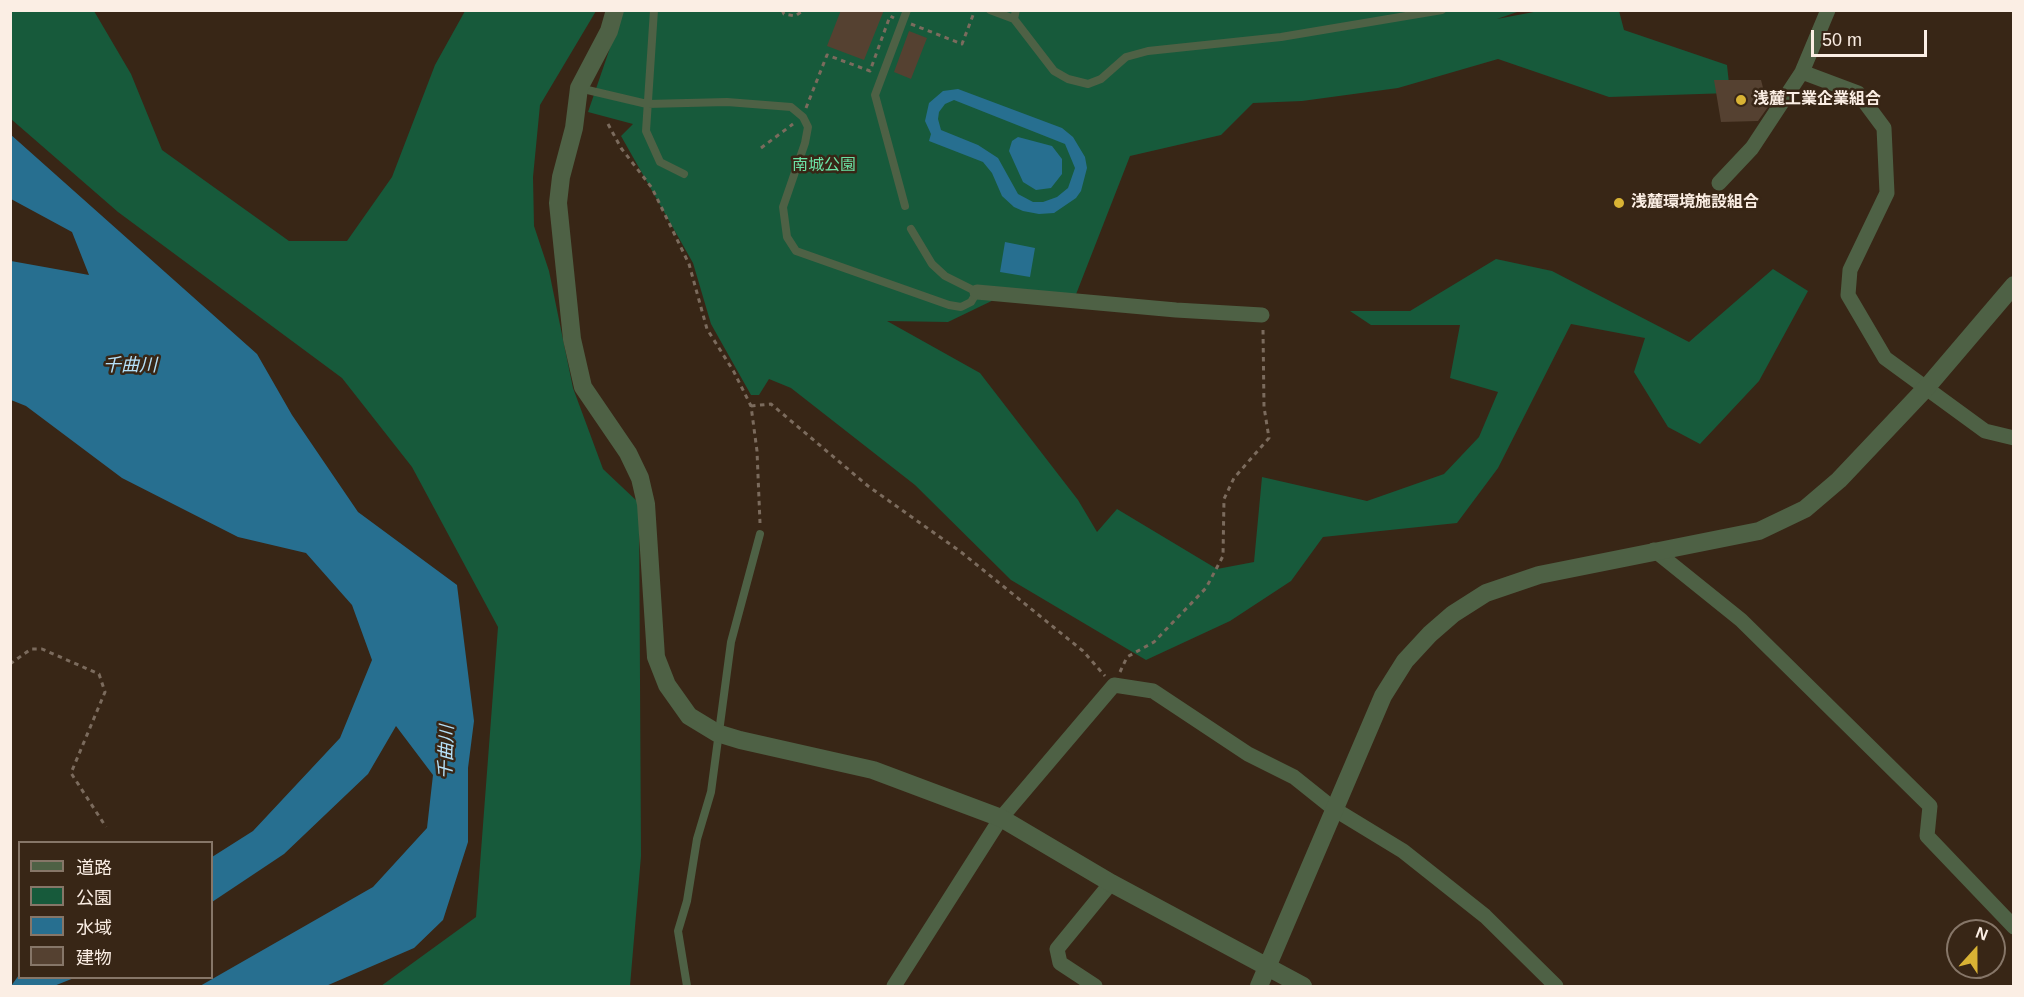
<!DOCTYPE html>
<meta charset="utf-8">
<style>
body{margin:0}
#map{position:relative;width:2024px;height:997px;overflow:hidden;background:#382616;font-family:Helvetica,"Noto Sans JP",sans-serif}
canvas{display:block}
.frame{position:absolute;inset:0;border:12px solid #fbeee4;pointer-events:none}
.legend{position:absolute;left:18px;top:841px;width:195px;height:138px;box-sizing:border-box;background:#382616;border:2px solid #867668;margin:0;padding:8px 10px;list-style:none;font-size:18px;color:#fbeee4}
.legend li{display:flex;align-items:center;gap:12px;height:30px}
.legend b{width:30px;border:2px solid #867668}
.north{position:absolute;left:1946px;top:919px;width:60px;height:60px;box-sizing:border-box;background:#382616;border:2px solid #867668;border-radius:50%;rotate:21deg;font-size:16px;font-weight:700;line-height:24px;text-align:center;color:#fbeee4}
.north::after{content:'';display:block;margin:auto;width:21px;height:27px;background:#d9b334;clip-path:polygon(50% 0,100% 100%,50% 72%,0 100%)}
.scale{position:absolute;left:1811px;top:30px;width:116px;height:27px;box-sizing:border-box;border:3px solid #fbeee4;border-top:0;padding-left:8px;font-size:18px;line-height:21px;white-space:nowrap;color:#fbeee4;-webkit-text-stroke:4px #382616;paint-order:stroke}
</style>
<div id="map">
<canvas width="2024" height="997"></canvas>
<div class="frame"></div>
<ul class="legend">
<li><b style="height:8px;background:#4e6145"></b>道路</li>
<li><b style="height:16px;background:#175a3b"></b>公園</li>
<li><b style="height:16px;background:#276f90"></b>水域</li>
<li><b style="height:16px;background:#554131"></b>建物</li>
</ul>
<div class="north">N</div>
<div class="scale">50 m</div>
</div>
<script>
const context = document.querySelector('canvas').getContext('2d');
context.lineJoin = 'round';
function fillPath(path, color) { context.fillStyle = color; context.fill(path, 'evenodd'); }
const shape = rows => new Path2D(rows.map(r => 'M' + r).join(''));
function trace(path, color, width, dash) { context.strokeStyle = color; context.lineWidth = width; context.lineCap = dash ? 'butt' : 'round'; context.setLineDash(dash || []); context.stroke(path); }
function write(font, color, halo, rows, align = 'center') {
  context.font = font + ' Helvetica,"Noto Sans JP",sans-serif'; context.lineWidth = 5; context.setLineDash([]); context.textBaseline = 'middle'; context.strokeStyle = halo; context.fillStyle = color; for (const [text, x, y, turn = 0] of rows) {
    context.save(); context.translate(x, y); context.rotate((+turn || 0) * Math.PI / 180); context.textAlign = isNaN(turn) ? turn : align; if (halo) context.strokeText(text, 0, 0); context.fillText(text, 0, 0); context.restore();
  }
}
fillPath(shape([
 [623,10,1520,11,1497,19,1539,11,1619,11,1624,30,1727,65,1730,93,1609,97,1498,59,1398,88,1302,101,1253,103,1221,135,1130,156,1073,302,1004,295,948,322,887,321,980,373,1078,500,1097,532,1117,509,1217,569,1254,562,1262,477,1367,501,1444,474,1479,437,1498,392,1450,378,1460,325,1371,325,1350,311,1410,311,1496,259,1552,271,1689,342,1773,269,1808,291,1759,381,1700,444,1668,427,1634,372,1645,338,1571,324,1498,468,1457,523,1323,537,1291,581,1230,621,1146,660,1011,580,915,485,791,388,769,379,759,395,751,395,711,324,693,263,621,136,633,124,588,112],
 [11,11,94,11,131,74,162,150,289,241,347,241,392,177,435,65,465,11,596,11,540,105,533,177,534,226,549,271,573,388,603,469,639,503,641,856,630,986,381,986,476,917,498,627,412,467,342,378,118,212,11,119]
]), '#175a3b');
fillPath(shape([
 [958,89,1062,128,1073,137,1085,157,1087,168,1081,191,1076,198,1054,213,1039,214,1023,211,1014,207,1002,196,992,173,983,162,929,141,931,134,925,121,929,103,943,91],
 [954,100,1065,144,1075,168,1068,188,1057,197,1043,202,1033,202,1018,194,998,158,978,145,941,130,938,119,939,112,945,104],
 [10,134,257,354,292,415,358,512,457,585,474,721,468,768,468,842,443,920,414,948,326,986,200,986,373,887,427,828,433,775,396,726,368,774,284,854,212,902,212,857,253,831,340,738,372,660,352,605,306,553,238,537,122,478,26,406,11,400,11,261,89,275,72,232,11,199],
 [1018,137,1052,146,1062,159,1062,174,1051,188,1036,190,1023,182,1009,151,1012,141],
 [1005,242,1035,248,1030,277,1000,272],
 [19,975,20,978,74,978,54,986,11,986]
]), '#276f90');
fillPath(shape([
 [841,10,884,10,864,60,827,46],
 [909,31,927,38,911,79,894,72],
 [1714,80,1761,80,1768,107,1758,121,1721,122]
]), '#554131');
trace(shape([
 [782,10,784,14,795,16,804,10],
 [911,24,962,44,975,10],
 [806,108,827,55,870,71,890,16,894,18],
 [608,124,621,148,652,188,689,264,707,329,734,372,751,406,757,451,760,523],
 [761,148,793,124],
 [751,406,771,404,868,486,961,552,1083,651,1105,676],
 [10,664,31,649,42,649,99,674,105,692,71,773,106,827],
 [1120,672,1127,657,1154,642,1206,588,1223,556,1224,499,1234,478,1269,438,1264,407,1263,329]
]), '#7b6b5d', 3, [4.5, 4.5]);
trace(shape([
 [654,10,646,131,660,162,684,174],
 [990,10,1014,19,1054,71,1068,79,1088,84,1101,79,1126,57,1148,51,1281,37,1442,10],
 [1014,19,1016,10],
 [579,88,647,104,727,102,791,107,803,117,808,127,805,143,783,207,787,237,796,251,949,305,961,307,971,302,977,292,945,276,932,264,911,229],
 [905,206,875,95,907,10],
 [687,986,678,931,687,901,697,839,711,792,731,642,760,534]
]), '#4e6145', 8);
trace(shape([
 [1802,72,1858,93,1884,128,1887,193,1850,270,1848,295,1885,358,1985,431,2014,438],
 [1719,183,1752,148,1802,72,1828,10],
 [977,292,1176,310,1262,315],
 [1654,550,1741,620,1930,806,1927,836,2014,927],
 [894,986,1001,818,1114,685,1153,691,1248,754,1294,777,1334,809,1403,851,1485,916,1556,986],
 [1095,986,1060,963,1057,949,1111,883]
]), '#4e6145', 15);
trace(shape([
 [615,10,609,31,579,88,574,128,561,177,558,203,572,339,583,387,628,453,640,478,646,504,656,657,667,685,689,716,717,733,740,740,873,770,1001,818,1111,883,1303,986],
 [1259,986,1383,696,1405,661,1430,634,1453,614,1486,593,1539,575,1759,531,1805,509,1839,480,1927,387,2014,285]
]), '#4e6145', 18);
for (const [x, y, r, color] of [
 [1741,100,6,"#d9b334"],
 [1619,203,6,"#d9b334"]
]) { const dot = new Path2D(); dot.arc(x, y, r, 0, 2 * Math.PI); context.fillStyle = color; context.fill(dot); trace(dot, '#382616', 2); }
write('bold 16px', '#fbeee4', '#382616', [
 ["浅麓工業企業組合",1753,100],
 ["浅麓環境施設組合",1631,203]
], 'left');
write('16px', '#6be2a5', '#382616', [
 ["南城公園",824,166]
]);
write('italic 18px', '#b5e0f8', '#382616', [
 ["千曲川",130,366],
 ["千曲川",447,752,-88]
]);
</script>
